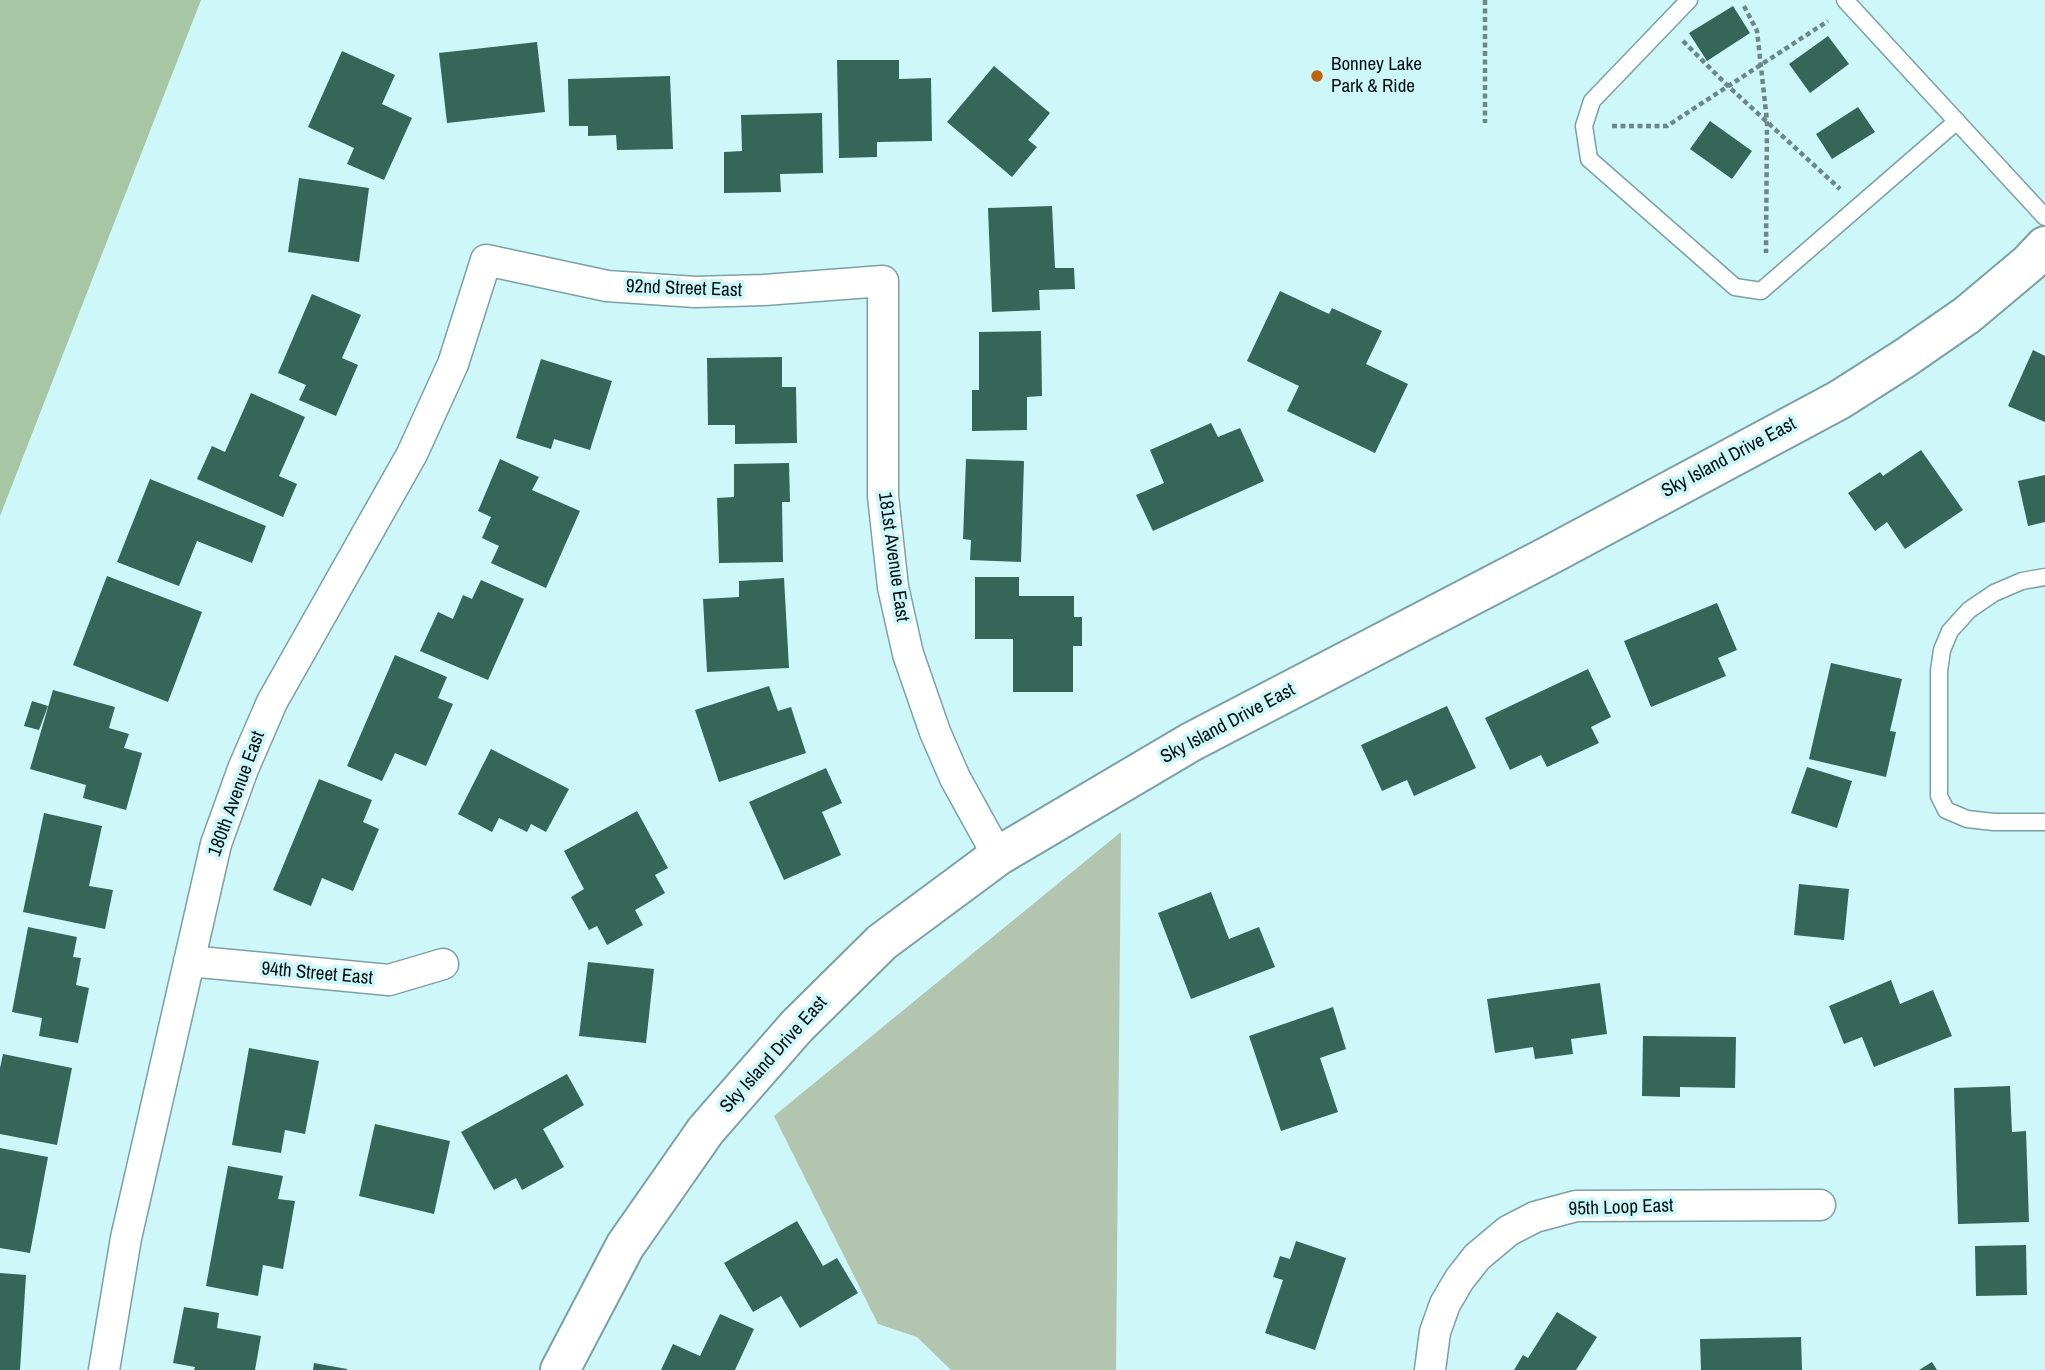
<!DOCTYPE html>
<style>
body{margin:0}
canvas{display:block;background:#cef7f9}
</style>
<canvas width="2045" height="1370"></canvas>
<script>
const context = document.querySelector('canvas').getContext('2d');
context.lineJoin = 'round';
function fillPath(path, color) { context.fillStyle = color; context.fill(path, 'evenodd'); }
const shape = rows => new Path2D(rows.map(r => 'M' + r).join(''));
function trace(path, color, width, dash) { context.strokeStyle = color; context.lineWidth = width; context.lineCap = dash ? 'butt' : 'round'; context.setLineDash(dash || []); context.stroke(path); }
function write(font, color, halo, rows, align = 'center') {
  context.font = font + ' "Archivo Narrow",sans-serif'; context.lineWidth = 7; context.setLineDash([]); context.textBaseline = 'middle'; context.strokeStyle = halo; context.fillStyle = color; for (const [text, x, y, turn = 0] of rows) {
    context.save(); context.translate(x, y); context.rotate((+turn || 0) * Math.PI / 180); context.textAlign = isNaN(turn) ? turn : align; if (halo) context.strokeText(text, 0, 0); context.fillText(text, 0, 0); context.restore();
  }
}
fillPath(shape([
 [1121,832,1116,1370,951,1370,917,1337,878,1324,774,1116]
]), '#b1c5af');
fillPath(shape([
 [0,0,201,0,0,516]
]), '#a7c6a4');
fillPath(shape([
 [1733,6,1750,33,1707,61,1689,33],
 [1828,36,1849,64,1810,93,1789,64],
 [537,42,545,112,447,123,439,53],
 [342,51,395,75,382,104,412,118,384,180,347,164,354,148,308,127],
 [837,60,899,60,899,79,931,78,932,141,877,142,877,157,839,158],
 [994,66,1050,113,1028,140,1037,147,1012,177,947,122],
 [670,76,673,149,617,150,616,135,588,136,588,126,569,126,568,79],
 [1858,107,1875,132,1832,159,1816,134],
 [822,113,823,173,780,174,781,192,724,193,724,152,742,151,741,115],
 [1710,121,1752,151,1732,179,1690,149],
 [299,178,369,188,359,262,288,252],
 [1052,206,1055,268,1074,268,1075,289,1039,290,1040,310,992,312,988,208],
 [1280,291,1329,314,1332,308,1382,331,1366,364,1408,384,1375,453,1287,411,1299,386,1247,361],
 [312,294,361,315,342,358,358,365,336,416,299,400,306,385,278,373],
 [1041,331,1042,396,1027,397,1027,430,972,431,972,390,979,390,979,332],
 [2033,350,2045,356,2045,422,2008,406],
 [782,357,782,387,796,387,797,443,735,444,735,425,708,425,707,358],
 [541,359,612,381,590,450,554,439,551,449,516,438],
 [251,393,305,417,279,476,297,484,283,517,197,479,212,446,225,452],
 [1211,423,1218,437,1240,428,1264,481,1153,531,1136,495,1164,483,1150,450],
 [1921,450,1963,510,1905,549,1887,522,1875,531,1848,493,1880,472,1883,476],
 [500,459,539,477,532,490,580,511,546,588,491,563,499,546,482,538,491,517,478,511],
 [966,459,1024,461,1021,562,970,560,971,540,963,539],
 [789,463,790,502,782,502,783,562,719,563,717,498,734,497,734,464],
 [2045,475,2045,522,2028,526,2018,481],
 [150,479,266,526,252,563,197,541,179,586,117,562],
 [107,576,202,612,168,702,73,665],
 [975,577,1019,577,1019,596,1074,596,1074,617,1082,617,1082,646,1073,646,1073,692,1013,692,1013,639,975,639],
 [784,578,789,668,707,672,703,599,739,597,739,581],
 [481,580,524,599,488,680,420,651,438,612,453,619,463,595,472,599],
 [1717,603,1737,650,1718,658,1726,676,1651,707,1624,641],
 [395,655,447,677,438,698,453,704,426,766,395,753,382,781,347,766],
 [1831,663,1902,679,1890,731,1896,732,1886,777,1809,759],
 [1588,669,1611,717,1591,727,1599,743,1547,767,1541,755,1510,770,1485,718],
 [769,686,778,711,791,707,806,753,719,782,695,710],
 [53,690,115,707,109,728,129,734,124,748,142,753,126,810,83,798,86,785,30,769],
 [32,701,48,706,39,730,24,726],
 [1447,706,1476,768,1414,796,1407,780,1382,791,1361,745],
 [491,749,569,789,546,832,531,824,527,832,499,818,492,832,458,814],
 [1807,767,1852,781,1837,828,1791,813],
 [826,768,842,803,822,812,841,855,784,880,749,802],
 [319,779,372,800,363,822,379,829,353,891,322,878,311,906,273,890],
 [637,811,668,868,655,875,665,893,635,910,643,925,607,945,597,926,589,930,571,897,584,889,564,851],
 [44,813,102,826,89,886,113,890,105,929,23,912],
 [1799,884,1849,889,1844,940,1794,935],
 [1211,892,1229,939,1259,927,1275,967,1191,999,1158,913],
 [28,927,77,937,73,957,81,958,76,985,89,988,78,1043,39,1036,42,1018,12,1012],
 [588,962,654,969,646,1043,579,1036],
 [1891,980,1900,1004,1933,990,1952,1036,1874,1067,1862,1037,1844,1044,1829,1006],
 [1600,983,1607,1034,1571,1039,1573,1054,1535,1059,1533,1047,1495,1053,1487,999],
 [1333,1007,1346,1049,1320,1058,1338,1112,1281,1131,1249,1036],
 [1643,1036,1736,1037,1735,1088,1680,1087,1680,1097,1642,1096],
 [249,1048,319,1061,305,1134,285,1130,281,1153,232,1145],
 [3,1054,72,1068,57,1145,0,1134,0,1068],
 [567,1074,584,1105,543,1129,564,1167,522,1190,516,1178,494,1190,461,1132],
 [2010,1086,2012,1132,2026,1131,2029,1222,1958,1224,1954,1088],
 [375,1124,450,1141,434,1214,359,1196],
 [0,1148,48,1157,30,1253,0,1248],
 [228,1166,283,1176,278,1199,295,1201,283,1269,263,1265,258,1296,206,1286],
 [797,1221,823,1266,837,1258,858,1293,800,1328,781,1296,753,1312,724,1263],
 [1296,1241,1346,1258,1315,1350,1265,1333,1283,1280,1273,1277,1280,1256,1290,1259],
 [2026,1245,2027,1295,1976,1296,1975,1246],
 [0,1273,26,1275,20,1370,0,1370],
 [184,1307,219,1313,217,1328,261,1336,255,1370,194,1370,195,1367,173,1363],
 [1557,1312,1597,1337,1576,1370,1514,1370,1523,1355,1528,1358],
 [720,1314,754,1329,735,1370,661,1370,673,1344,700,1356],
 [1801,1337,1802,1370,1701,1370,1700,1339],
 [1932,1362,1937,1370,1919,1370],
 [314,1363,347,1369,347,1370,313,1370]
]), '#356657');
const lane = shape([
 [1689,0,1592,101,1584,126,1589,159,1735,287,1761,291,1957,121],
 [1845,0,2045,217],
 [2045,577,2022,581,1994,593,1969,610,1950,631,1942,650,1939,671,1939,796,1946,810,1967,819,1994,822,2045,822]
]);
const street = shape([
 [189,961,389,980,443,964],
 [104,1370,126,1238,216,844,243,769,272,702,412,454,453,364,486,260,607,286,695,292,764,290,883,281,883,496,893,587,908,654,935,732,955,778,998,856],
 [1430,1370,1435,1332,1445,1304,1459,1280,1477,1257,1508,1231,1535,1217,1576,1206,1820,1205]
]);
const secondary = shape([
 [560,1370,625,1246,706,1130,797,1026,882,942,998,856,1191,742,1548,556,1839,400,1905,358,1967,315,2029,263,2045,246]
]);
trace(lane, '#7ba1a4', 19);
trace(street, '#7ba1a4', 33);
trace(secondary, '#7ba1a4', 42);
trace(shape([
 [1485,0,1485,123],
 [1744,6,1757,31,1767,121,1766,253],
 [1683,41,1728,86,1840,189],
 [1612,126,1667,126,1828,21]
]), '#6c8788', 4.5, [5, 3.5]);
trace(lane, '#fff', 16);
trace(street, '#fff', 30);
trace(secondary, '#fff', 38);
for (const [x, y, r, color] of [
 [1317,76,7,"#be640c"]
]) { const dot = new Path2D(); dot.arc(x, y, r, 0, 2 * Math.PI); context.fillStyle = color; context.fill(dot); trace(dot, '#cef7f9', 2.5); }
write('19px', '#031011', '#cef7f9', [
 ["Bonney Lake",1331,65],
 ["Park & Ride",1331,87]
], 'left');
write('19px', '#031011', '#cef7f9', [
 ["92nd Street East",684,289,2],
 ["Sky Island Drive East",1729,458,-28],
 ["181st Avenue East",893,557,82],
 ["Sky Island Drive East",1228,724,-28],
 ["180th Avenue East",237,794,-70],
 ["94th Street East",317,974,5],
 ["Sky Island Drive East",774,1055,-48],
 ["95th Loop East",1621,1208,-2]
]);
</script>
